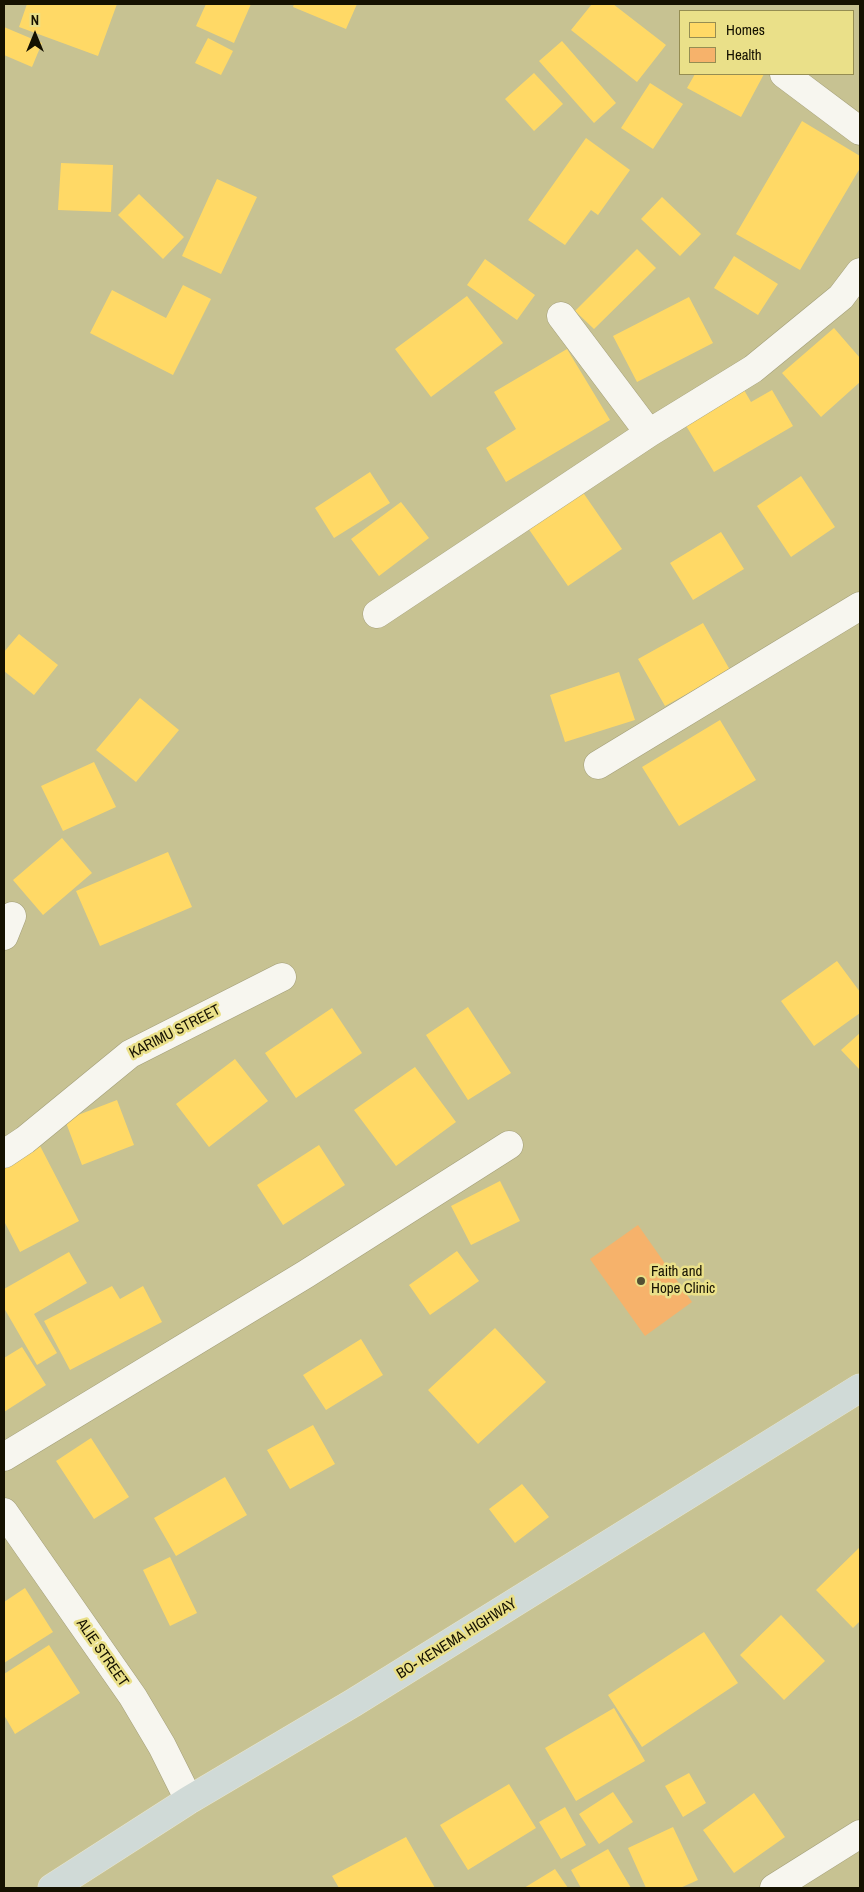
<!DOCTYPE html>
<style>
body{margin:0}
#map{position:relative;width:864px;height:1892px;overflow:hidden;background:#c7c292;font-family:"Archivo Narrow",sans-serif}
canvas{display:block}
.frame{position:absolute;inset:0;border:5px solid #151100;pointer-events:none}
.legend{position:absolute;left:679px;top:10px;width:175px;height:65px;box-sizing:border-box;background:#eae089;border:1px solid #958d52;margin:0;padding:6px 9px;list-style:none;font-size:15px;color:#151100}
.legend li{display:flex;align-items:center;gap:10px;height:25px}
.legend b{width:25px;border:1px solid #958d52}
.north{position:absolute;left:10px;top:10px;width:50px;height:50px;-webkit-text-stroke:4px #eae089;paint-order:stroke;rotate:0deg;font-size:14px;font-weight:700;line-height:20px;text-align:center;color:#151100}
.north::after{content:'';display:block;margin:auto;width:18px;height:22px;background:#151100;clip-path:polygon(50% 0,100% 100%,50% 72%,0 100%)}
</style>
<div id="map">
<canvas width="864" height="1892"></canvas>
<div class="frame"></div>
<ul class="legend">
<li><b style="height:14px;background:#ffd966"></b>Homes</li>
<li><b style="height:14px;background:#f6b26b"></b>Health</li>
</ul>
<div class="north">N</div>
</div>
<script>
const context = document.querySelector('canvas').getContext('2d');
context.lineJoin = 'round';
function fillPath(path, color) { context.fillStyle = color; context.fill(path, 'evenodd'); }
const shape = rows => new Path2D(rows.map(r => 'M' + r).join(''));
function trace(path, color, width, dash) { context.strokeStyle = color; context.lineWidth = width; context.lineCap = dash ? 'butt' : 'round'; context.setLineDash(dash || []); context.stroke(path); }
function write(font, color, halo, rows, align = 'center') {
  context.font = font + ' "Archivo Narrow",sans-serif'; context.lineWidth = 5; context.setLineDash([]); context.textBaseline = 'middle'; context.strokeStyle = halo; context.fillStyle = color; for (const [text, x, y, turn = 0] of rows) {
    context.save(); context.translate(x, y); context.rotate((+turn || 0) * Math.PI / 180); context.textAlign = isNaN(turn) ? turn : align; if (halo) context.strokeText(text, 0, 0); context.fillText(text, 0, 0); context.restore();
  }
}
fillPath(shape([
 [27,4,117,4,98,56,19,27],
 [206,4,251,4,234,43,196,26],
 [294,4,357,4,346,29,293,7],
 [592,4,613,4,666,45,637,82,571,30],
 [4,27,42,43,32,67,4,55],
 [208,38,233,51,221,75,195,63],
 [562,41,616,103,594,123,539,61],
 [534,73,563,104,534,131,505,99],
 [695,74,764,74,741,117,687,88],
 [650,83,683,104,653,149,621,128],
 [802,121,860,156,860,168,800,270,736,234],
 [586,138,630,170,598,215,591,210,565,245,528,220],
 [61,163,113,165,111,212,58,210],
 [217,179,257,197,221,274,182,256],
 [139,194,184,237,163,259,118,215],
 [662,197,701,234,680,256,641,219],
 [637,249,656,268,594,329,575,311],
 [734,256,778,284,758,315,714,288],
 [485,259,535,295,517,320,467,285],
 [183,285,211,299,173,375,90,333,112,290,166,318],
 [467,296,503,343,431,397,395,349],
 [689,297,713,343,637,382,613,336],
 [834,328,860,358,860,382,821,417,782,373],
 [567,349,610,420,506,482,486,448,516,429,494,392],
 [744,390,751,402,772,390,793,426,714,472,685,424],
 [370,472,390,503,334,538,315,508],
 [801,476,835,527,791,557,757,506],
 [582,491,622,549,568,586,528,528],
 [401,502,429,538,379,576,351,539],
 [721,532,744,569,693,600,670,563],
 [703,623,730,670,665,706,638,659],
 [19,634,58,665,34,695,4,671,4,652],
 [619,672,635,720,565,742,550,695],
 [140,698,179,730,136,782,96,750],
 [720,720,756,780,679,826,642,767],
 [94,762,116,807,63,831,41,786],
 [62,838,92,873,43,915,13,880],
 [168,852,192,907,100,946,76,891],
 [837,961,860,992,860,1013,814,1046,781,1001],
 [468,1007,511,1073,468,1100,426,1035],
 [332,1008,362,1053,296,1098,265,1053],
 [860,1033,860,1070,841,1050],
 [235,1059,268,1101,209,1147,176,1104],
 [415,1067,456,1122,396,1166,354,1110],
 [117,1100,134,1145,82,1165,65,1120],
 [38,1142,79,1221,20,1252,4,1221,4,1159],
 [319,1145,345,1185,283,1225,257,1185],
 [500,1181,520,1221,471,1245,451,1206],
 [457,1251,479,1281,430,1315,409,1285],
 [69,1252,87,1283,34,1314,57,1353,37,1365,4,1308,4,1289],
 [112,1286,120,1299,143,1286,162,1322,70,1370,44,1321],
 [495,1328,546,1382,478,1444,428,1390],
 [361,1339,383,1375,326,1410,303,1375],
 [22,1347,46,1385,4,1412,4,1358],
 [313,1425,335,1464,290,1489,267,1450],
 [91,1438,129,1497,94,1519,56,1461],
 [225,1477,247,1515,176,1556,154,1518],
 [522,1484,549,1517,515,1543,489,1509],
 [860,1547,860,1621,853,1628,816,1590],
 [170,1557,197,1613,170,1626,143,1570],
 [25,1588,53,1632,4,1663,4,1602],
 [781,1615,825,1661,784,1700,740,1655],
 [704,1632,738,1683,642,1747,608,1695],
 [49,1645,80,1693,15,1734,4,1715,4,1674],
 [614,1708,645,1761,576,1801,545,1748],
 [689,1773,706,1803,683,1817,665,1786],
 [509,1784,536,1828,468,1870,440,1825],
 [613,1792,633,1822,599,1844,579,1814],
 [754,1793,785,1837,734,1873,703,1830],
 [565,1807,586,1845,561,1859,539,1822],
 [673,1827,698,1880,680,1888,646,1888,628,1848],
 [406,1837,435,1888,339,1888,332,1876],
 [608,1849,631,1888,581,1888,571,1870],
 [555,1869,568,1888,524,1888]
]), '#ffd966');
fillPath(shape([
 [638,1225,692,1302,645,1336,590,1259]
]), '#f6b26b');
const minor = shape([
 [784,74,860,131],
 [561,316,649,433],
 [377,614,649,433,753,369,841,297,860,272],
 [598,765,860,606],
 [4,936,12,916],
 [4,1154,25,1140,130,1054,282,977],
 [4,1457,306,1274,509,1145],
 [4,1512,133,1697,162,1746,189,1800],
 [774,1888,860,1834]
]);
const trunk = shape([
 [52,1888,189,1800,353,1703,860,1388]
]);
trace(minor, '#a39e78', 29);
trace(trunk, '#e6e4ce', 29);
trace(minor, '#f7f6ef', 28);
trace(trunk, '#d0dad7', 28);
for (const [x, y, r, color] of [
 [641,1281,5,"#534f33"]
]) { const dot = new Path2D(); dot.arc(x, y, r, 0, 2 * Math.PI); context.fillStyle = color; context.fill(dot); trace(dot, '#eae089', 2); }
write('15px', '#151100', '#eae089', [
 ["KARIMU STREET",175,1032,-27],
 ["BO- KENEMA HIGHWAY",457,1639,-32],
 ["ALIE STREET",102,1653,55]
]);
write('15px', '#151100', '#eae089', [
 ["Faith and",651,1272],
 ["Hope Clinic",651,1289]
], 'left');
</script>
